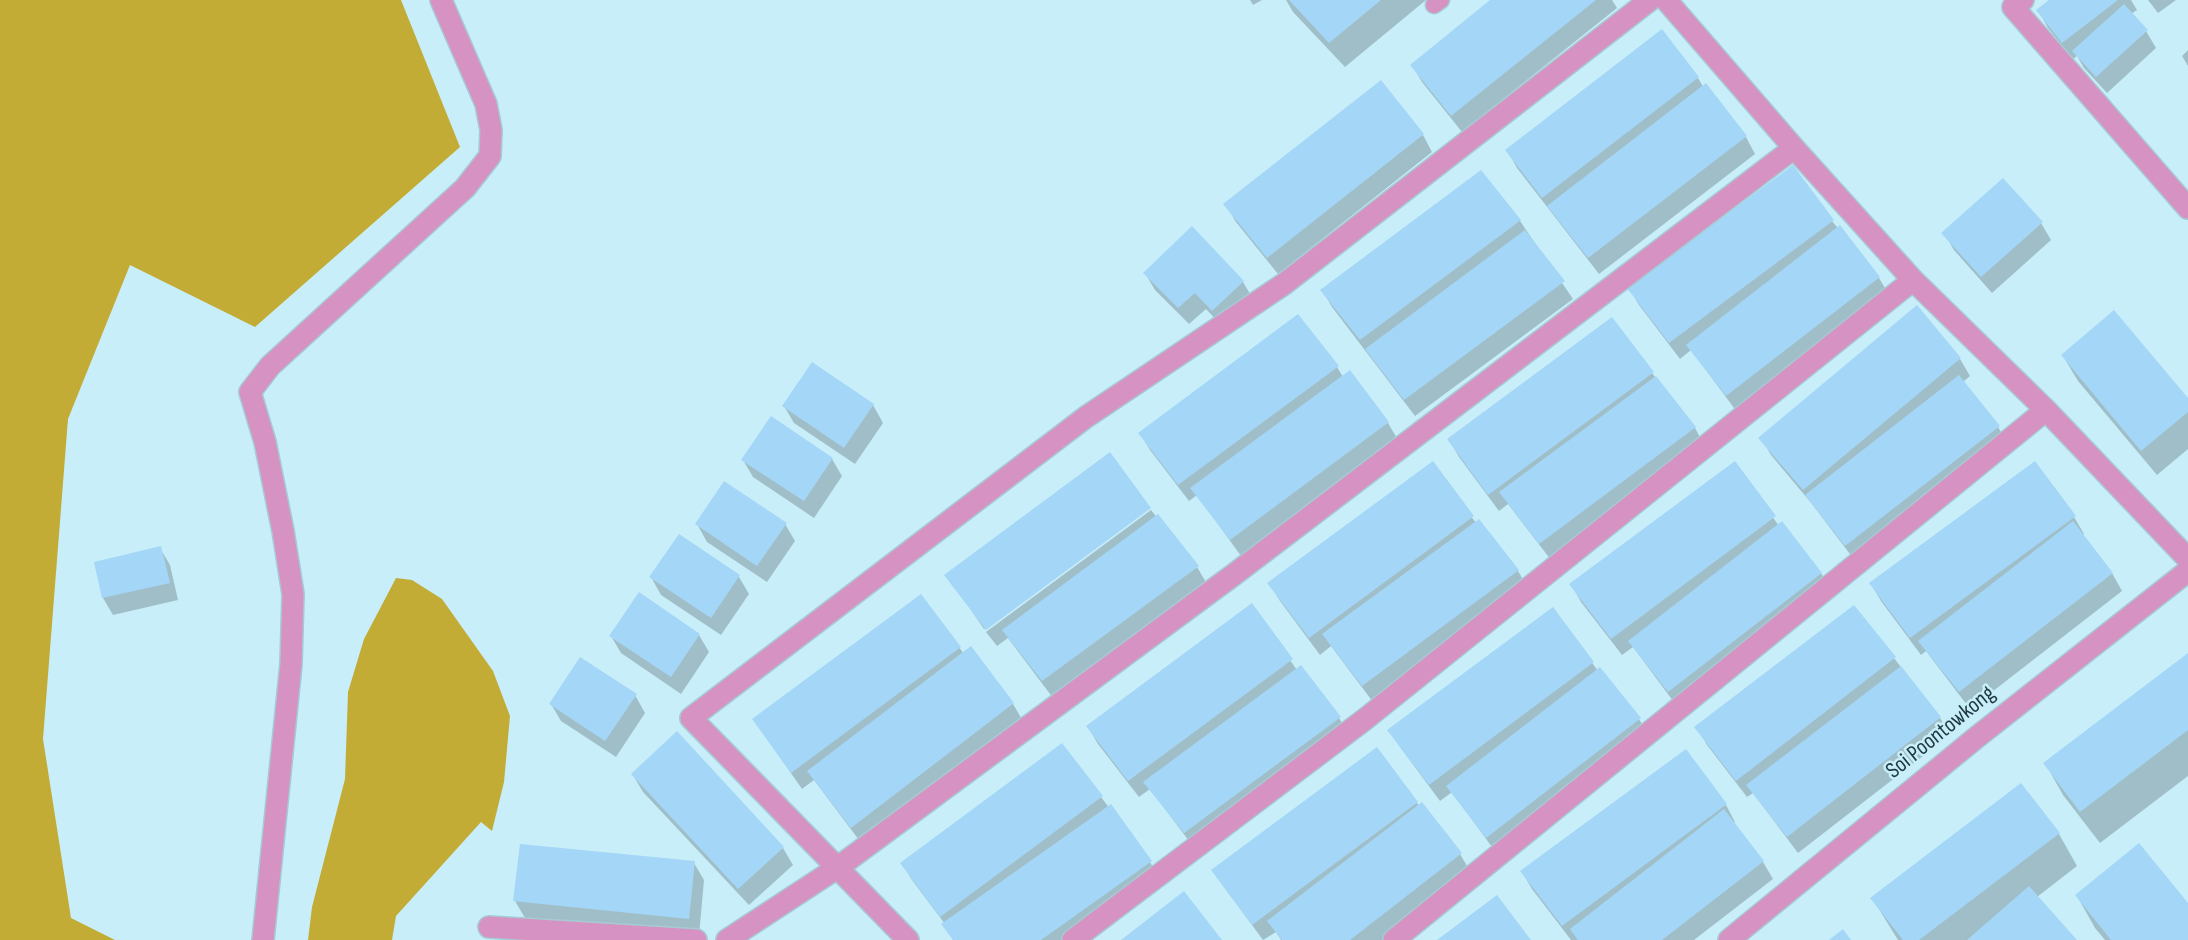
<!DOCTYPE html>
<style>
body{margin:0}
canvas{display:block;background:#c8eef9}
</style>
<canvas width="2188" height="940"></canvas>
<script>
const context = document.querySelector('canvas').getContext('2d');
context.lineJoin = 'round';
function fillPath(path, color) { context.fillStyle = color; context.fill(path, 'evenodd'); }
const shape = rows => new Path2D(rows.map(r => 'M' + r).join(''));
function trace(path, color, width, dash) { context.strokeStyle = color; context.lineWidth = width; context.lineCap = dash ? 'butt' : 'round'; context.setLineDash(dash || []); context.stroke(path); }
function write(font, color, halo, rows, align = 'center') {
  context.font = font + ' "Sofia Sans Condensed",sans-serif'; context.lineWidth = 5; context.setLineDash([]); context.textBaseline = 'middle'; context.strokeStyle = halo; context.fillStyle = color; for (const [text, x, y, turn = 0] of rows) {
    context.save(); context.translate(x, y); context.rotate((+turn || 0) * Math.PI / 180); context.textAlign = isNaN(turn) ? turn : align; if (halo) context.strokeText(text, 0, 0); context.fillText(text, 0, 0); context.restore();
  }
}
fillPath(shape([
 [0,0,401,0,460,147,255,327,130,265,68,419,43,739,71,918,115,940,0,940],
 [396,578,412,580,442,599,493,671,510,716,504,782,492,831,481,822,396,916,392,940,308,940,312,907,345,779,348,692,364,639]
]), '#c3ac36');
fillPath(shape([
 [1250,0,1262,0,1253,5],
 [1286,0,1426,0,1345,67,1293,12],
 [1493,0,1612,0,1617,8,1462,132,1422,82,1412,65],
 [2051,0,2131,0,2137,10,2131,14,2146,31,2156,48,2107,93,2084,68,2077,56,2073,59,2048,28,2038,10],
 [2148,0,2176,0,2158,13],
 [2188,50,2188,66,2182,56],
 [1698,78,1704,88,1746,137,1755,154,1599,274,1517,168,1507,150],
 [1423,135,1432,152,1278,274,1236,222,1226,205],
 [1481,172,1520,221,1573,299,1415,416,1332,307,1322,290],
 [1832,221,1879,278,1889,295,1737,412,1691,350,1680,359,1639,305,1629,288],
 [2041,223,2051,240,1992,293,1954,250,1944,233],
 [1145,273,1243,282,1253,299,1223,327,1206,309,1189,324,1155,290],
 [1917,308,1960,359,1970,376,1963,382,1998,427,2008,444,1856,562,1812,504,1771,455,1761,438],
 [2063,356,2188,400,2188,449,2157,475,2078,381],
 [1337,367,1343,377,1388,423,1398,440,1241,556,1197,495,1189,501,1150,450,1140,433],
 [1652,373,1695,428,1705,446,1551,560,1508,504,1499,511,1459,457,1449,440],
 [873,405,883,423,855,464,794,423,784,406],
 [832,459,842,476,814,518,753,477,743,460],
 [1432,463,1476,523,1479,521,1518,571,1528,588,1373,702,1331,646,1320,655,1280,601,1270,584],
 [1735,464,1779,526,1821,573,1831,591,1679,709,1633,647,1622,655,1581,602,1571,584],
 [1149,507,984,629,947,575],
 [1151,510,1197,567,1207,584,1053,698,1008,638,997,646,986,632],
 [2074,517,2084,534,2082,536,2112,573,2122,591,1970,709,1926,651,1921,655,1881,601,1871,584],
 [697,524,785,524,795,541,767,582,707,542],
 [679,536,739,577,749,594,721,635,661,595,651,577],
 [160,548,170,565,178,600,113,615,103,598],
 [921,596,964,654,1013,704,1023,721,862,844,814,780,802,789,754,720],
 [1252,606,1297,670,1339,718,1349,735,1195,849,1150,789,1139,797,1098,744,1088,727],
 [1553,609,1598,671,1639,719,1649,736,1497,854,1452,792,1440,801,1400,747,1390,730],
 [699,635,709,652,681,694,621,653,611,636],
 [2188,655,2188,776,2100,843,2063,795,2045,763],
 [1894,658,1940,718,1950,735,1798,853,1753,793,1747,797,1707,745,1697,728],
 [635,695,645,713,616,757,561,721,551,704],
 [633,775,783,848,793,865,749,905,643,792],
 [2021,785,2059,834,2077,866,2037,897,2075,940,1898,940,1872,898],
 [1101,797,1150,862,1160,879,1075,940,953,940,945,924,912,880,902,863],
 [1417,803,1460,854,1470,871,1382,940,1281,940,1276,932,1263,940,1224,887,1214,870],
 [1726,805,1735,822,1733,824,1763,862,1773,879,1694,940,1571,940,1532,889,1522,872],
 [694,863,704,880,699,936,525,918,515,901],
 [2077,896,2188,906,2188,940,2105,940,2095,928]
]), '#0003');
fillPath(shape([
 [1289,0,1381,0,1329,43],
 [1490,0,1596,0,1451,116,1410,65],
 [2049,0,2118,0,2062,43,2036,10],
 [2124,4,2148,30,2096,77,2072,51],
 [1662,29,1699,77,1542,198,1505,150],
 [1381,80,1424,134,1267,258,1223,204],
 [1706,83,1747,136,1588,258,1547,206],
 [1793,165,1834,220,1669,343,1627,288],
 [1481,170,1521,220,1360,340,1320,290],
 [2003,178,2043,222,1981,277,1941,233],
 [1840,225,1880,277,1726,396,1686,345],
 [1192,226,1244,281,1212,311,1195,293,1178,308,1143,273],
 [1525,230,1565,281,1404,400,1365,349],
 [1917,305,1961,358,1803,490,1758,438],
 [2114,310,2188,398,2188,412,2141,451,2061,355],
 [1298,314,1339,366,1178,485,1138,433],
 [1612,317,1654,372,1488,495,1447,439],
 [812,362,874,404,844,448,782,406],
 [1350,370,1389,422,1230,540,1190,488],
 [1959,375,2000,426,1845,546,1805,495],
 [1656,376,1696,427,1539,544,1499,492],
 [771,416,833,458,804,501,741,460],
 [1110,452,1151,508,986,630,944,575],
 [1433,461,1474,516,1309,638,1267,583],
 [1735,461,1776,516,1611,639,1569,584],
 [2035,461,2076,516,1910,638,1869,583],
 [724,481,787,523,757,566,695,524],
 [1158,514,1199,566,1042,681,1002,630],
 [1479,519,1519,570,1362,686,1322,634],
 [1782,521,1822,573,1668,692,1628,641],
 [2073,521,2113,573,1959,692,1918,641],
 [679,534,740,575,711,618,649,577],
 [161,546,170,583,102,598,94,562],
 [639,592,700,634,671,677,609,636],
 [921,594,961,647,791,773,752,719],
 [1252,603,1293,659,1128,781,1086,726],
 [1854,605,1896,657,1736,781,1694,727],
 [1553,607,1594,662,1429,785,1387,730],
 [971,646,1014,703,851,828,807,771],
 [2188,653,2188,730,2080,812,2043,763],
 [580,657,637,694,605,741,549,704],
 [1301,665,1341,717,1184,833,1143,782],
 [1901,666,1941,717,1787,837,1746,785],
 [1600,667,1641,718,1486,838,1446,786],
 [677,731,784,847,738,889,631,774],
 [1062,743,1103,796,940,917,900,863],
 [1377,747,1418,802,1252,925,1211,870],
 [1686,749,1727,804,1562,926,1520,871],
 [2021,783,2060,833,1919,940,1903,940,1870,898],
 [1422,802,1462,853,1350,940,1282,940,1267,921],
 [1111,804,1152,861,1041,940,953,940,941,924],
 [1724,809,1764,861,1662,940,1578,940,1570,929],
 [2139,843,2188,903,2188,940,2111,940,2075,895],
 [520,844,695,861,689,919,513,901],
 [2029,886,2077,940,1967,940],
 [1184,891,1222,940,1121,940],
 [1497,895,1531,940,1437,940],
 [1843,929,1851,940,1829,940]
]), '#a4d6f7');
const lane = shape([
 [1434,5,1441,0]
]);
const street = shape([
 [1666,0,1794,148,1913,280,2046,410,2188,559],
 [2023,0,2013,7,2188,208],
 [489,927,696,940],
 [263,940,291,664,293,594,283,531,265,442,250,392,270,366,465,188,490,156,491,130,486,104,441,0],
 [727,940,837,868,1236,573,1794,148],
 [908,940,691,718,1086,417,1284,284,1650,0],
 [1073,940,1364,720,1913,280],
 [1394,940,2046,410],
 [1729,940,1977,737,2188,571]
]);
trace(lane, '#a6cad4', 19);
trace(street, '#a6cad4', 24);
trace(lane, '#d692c2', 16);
trace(street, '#d692c2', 21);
write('23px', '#1f3941', '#c8eef9', [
 ["Soi Poontowkong",1941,733,-39]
]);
</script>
